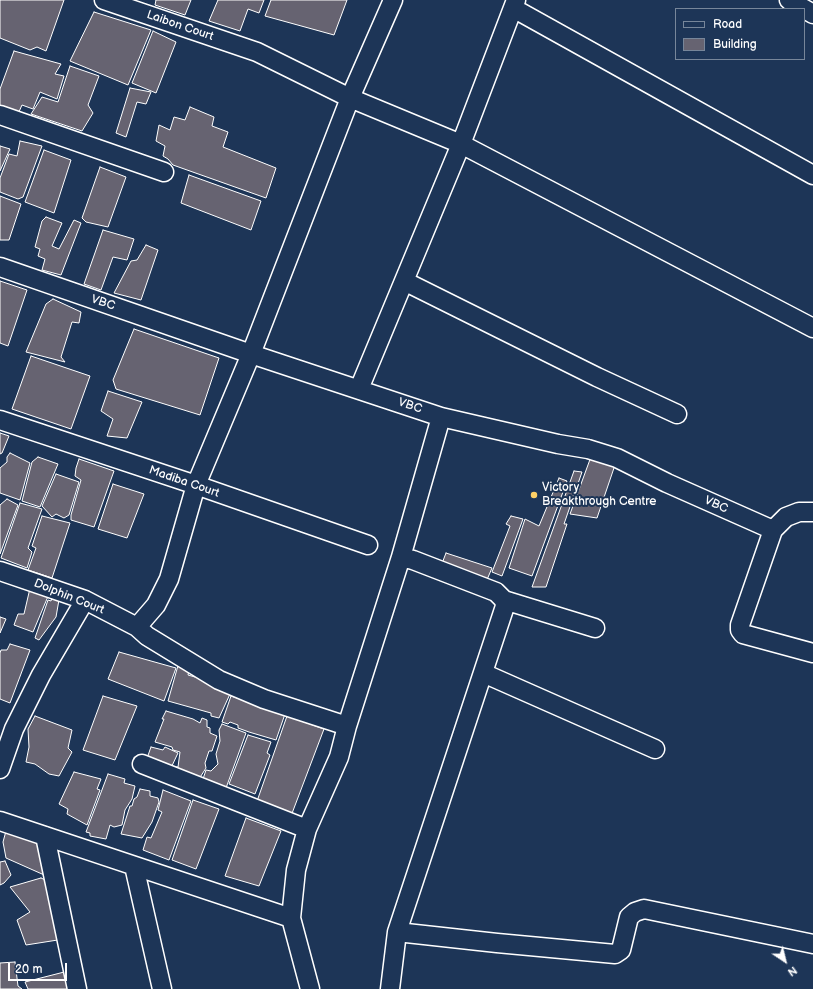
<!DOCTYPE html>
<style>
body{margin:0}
#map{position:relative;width:813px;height:989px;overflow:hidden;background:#1d3557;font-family:"Balsamiq Sans",sans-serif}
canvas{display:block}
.legend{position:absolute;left:675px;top:8px;width:130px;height:52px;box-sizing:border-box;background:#1d3557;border:1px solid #77869a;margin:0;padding:5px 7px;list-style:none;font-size:12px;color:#fff}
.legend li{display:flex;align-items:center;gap:8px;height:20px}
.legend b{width:20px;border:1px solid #77869a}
.north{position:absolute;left:765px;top:941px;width:40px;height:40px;-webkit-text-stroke:3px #1d3557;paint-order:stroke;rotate:145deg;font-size:11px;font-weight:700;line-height:16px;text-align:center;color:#fff}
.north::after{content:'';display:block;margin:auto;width:14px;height:18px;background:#fff;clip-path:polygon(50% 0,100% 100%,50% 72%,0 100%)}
.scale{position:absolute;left:8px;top:963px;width:59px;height:18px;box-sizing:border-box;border:2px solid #fff;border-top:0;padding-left:5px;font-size:12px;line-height:14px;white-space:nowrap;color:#fff;-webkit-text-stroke:3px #1d3557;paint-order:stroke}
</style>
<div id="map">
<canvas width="813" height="989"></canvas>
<ul class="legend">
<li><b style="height:5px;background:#1d3557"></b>Road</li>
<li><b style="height:11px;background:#666371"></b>Building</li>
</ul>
<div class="north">N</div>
<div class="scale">20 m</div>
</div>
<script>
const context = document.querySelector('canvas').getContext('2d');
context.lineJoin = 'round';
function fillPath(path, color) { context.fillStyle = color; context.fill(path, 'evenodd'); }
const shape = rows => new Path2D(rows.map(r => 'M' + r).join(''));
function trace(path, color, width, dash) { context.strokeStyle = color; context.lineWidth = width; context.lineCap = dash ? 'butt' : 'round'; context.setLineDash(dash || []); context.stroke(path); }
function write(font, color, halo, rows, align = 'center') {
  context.font = font + ' "Balsamiq Sans",sans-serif'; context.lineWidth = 4; context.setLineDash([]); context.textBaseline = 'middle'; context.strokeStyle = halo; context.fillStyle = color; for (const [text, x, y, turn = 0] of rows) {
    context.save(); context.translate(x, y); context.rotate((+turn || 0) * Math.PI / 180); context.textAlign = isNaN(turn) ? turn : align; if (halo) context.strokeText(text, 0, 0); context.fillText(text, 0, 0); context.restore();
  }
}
const building = shape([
 [0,0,64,0,46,51,37,47,30,50,0,38,0,0],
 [156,0,191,0,185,15,155,5,156,0],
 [218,0,264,0,259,13,248,9,240,31,209,21,218,0],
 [271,0,347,0,334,35,265,16,271,0],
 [94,12,151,30,128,85,70,61,94,12],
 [153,31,176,42,156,93,132,83,153,31],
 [14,51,61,64,55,74,64,76,57,99,40,92,33,109,22,105,18,114,0,108,0,89,14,51],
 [70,66,99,76,88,105,93,113,82,131,31,114,42,97,58,102,70,66],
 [130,88,151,92,146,104,137,102,126,137,116,133,130,88],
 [190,107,214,117,212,126,228,132,223,147,276,168,266,198,173,165,168,159,163,156,165,146,156,141,159,125,170,130,174,117,185,120,190,107],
 [20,141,42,146,23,197,18,199,0,192,0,178,9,154,17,156,20,141],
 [0,146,10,149,0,171,0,146],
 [44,150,71,160,54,213,25,202,44,150],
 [100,167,126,177,108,227,86,222,82,218,100,167],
 [189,175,261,201,251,230,181,203,189,175],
 [0,196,21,204,9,240,0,240,0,196],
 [46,217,62,223,52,246,59,249,74,220,81,223,61,275,42,270,45,259,38,256,40,249,35,247,42,221,46,217],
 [103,230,134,239,127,260,113,257,101,290,84,284,103,230],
 [146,245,158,250,141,300,114,293,131,261,137,260,146,245],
 [0,281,27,290,8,346,0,343,0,281],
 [53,299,81,312,79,323,72,322,61,357,65,362,26,352,46,304,53,299],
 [134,329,219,358,200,415,116,389,113,380,134,329],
 [31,356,90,376,71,429,12,409,31,356],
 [108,391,142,402,127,438,107,436,113,419,101,411,108,391],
 [0,433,9,436,2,453,0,454,0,433],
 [10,453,30,463,20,500,0,493,0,468,7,462,7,457,10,453],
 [592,454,616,462,597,518,570,514,592,454],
 [38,457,58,464,40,507,22,501,32,462,38,457],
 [79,459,114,471,94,527,71,520,71,515,81,480,75,476,76,468,79,459],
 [574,471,582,472,564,524,567,524,546,587,532,587,574,471],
 [56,474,79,482,69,515,64,518,56,514,52,517,42,506,56,474],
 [559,478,567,481,532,576,509,568,525,519,539,526,559,478],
 [113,484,144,494,127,538,98,529,113,484],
 [7,499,18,505,0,554,0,505,7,499],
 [20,503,42,509,28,548,32,552,27,568,1,558,20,503],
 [42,516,70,523,52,578,28,570,36,548,32,546,42,516],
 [511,516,523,519,502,576,492,572,510,526,506,524,511,516],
 [446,553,492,568,486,582,441,566,446,553],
 [31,584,49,594,33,632,14,625,18,614,24,614,31,584],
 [54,591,60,594,56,617,39,640,35,638,48,600,51,601,54,591],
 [0,617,6,619,0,633,0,617],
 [10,644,30,650,10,703,0,699,0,653,1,650,7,650,10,644],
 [119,652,176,668,164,701,108,679,119,652],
 [179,662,190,666,188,675,195,677,195,675,230,694,219,718,211,716,211,713,168,701,179,662],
 [103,696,137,706,115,760,83,750,103,696],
 [231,696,285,714,276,740,249,732,238,728,238,725,230,722,228,724,222,722,231,696],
 [166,711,193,719,200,723,202,718,207,720,207,727,210,728,210,733,217,736,212,751,209,751,205,763,206,768,199,779,174,767,178,767,180,752,173,750,172,747,155,742,164,719,162,719,166,711],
 [35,716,72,730,68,748,72,752,59,776,49,774,35,764,26,762,29,747,28,729,35,716],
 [287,716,324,729,291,816,256,804,287,716],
 [222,724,246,733,226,788,203,779,206,770,211,771,218,764,216,754,220,741,219,730,222,724],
 [248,735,271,742,267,753,270,755,255,794,229,784,248,735],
 [151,747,163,750,165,747,178,753,170,770,146,761,151,747],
 [74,772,101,779,97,789,100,790,87,825,67,814,68,809,59,804,74,772],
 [108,774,125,779,124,783,135,786,132,799,125,810,122,825,114,827,110,825,106,839,90,836,90,833,86,832,108,774],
 [140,789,150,791,150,796,158,798,159,802,152,822,142,838,121,834,130,806,132,806,134,799,137,797,140,789],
 [163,790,191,801,169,860,143,850,147,837,151,838,162,812,158,810,163,790],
 [193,800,219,809,196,869,172,860,193,800],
 [246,818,281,831,259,886,225,876,246,818],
 [6,831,44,846,51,878,6,858,3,842,6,831],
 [5,861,11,875,4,883,0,885,0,862,5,861],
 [41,878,54,884,64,939,26,945,17,920,30,912,10,887,41,878],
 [15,962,18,986,22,989,0,989,0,963,15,962],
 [72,970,75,989,28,989,25,982,72,970]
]);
fillPath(building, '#666371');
trace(building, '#fff', 1);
const minor = shape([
 [104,0,257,52,350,98,461,144,813,328],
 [789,0,813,14],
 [513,8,813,175],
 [0,115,164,172],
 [0,267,251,354,441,417,558,444,588,449,617,458,667,483,773,530,786,517,799,512,813,512],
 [404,281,597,377,677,414],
 [359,389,461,144,516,0],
 [0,420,196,485,368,545],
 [773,530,740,625,740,630,743,634,813,653],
 [0,571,85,600,137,627,147,636,219,680,264,699,347,726,339,757,307,829,296,870,291,918,310,989],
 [504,600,595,628],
 [137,627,156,605,169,579,196,485,251,354,350,98,393,0],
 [483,673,655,749],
 [347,726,401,557],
 [142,764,307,829],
 [0,769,14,729,41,675,85,600],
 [0,821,291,918],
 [45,836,77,989],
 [134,866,162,989],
 [397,932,497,943,615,954,621,950,629,917,635,912,644,909,813,944],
 [390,989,397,932,505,606,504,600,496,592,413,560,401,557,441,417]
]);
trace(minor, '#fff', 21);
trace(minor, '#1d3557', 18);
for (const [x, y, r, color] of [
 [534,495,4,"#ffd166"]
]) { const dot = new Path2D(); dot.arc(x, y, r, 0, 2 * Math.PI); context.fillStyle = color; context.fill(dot); trace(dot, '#1d3557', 1.5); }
write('12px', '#fff', '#1d3557', [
 ["Laibon Court",180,26,19],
 ["VBC",103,303,19],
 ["VBC",410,406,19],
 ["Madiba Court",184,482,19],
 ["VBC",716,505,24],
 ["Dolphin Court",69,597,22]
]);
write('12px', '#fff', '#1d3557', [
 ["Victory",542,488],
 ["Breakthrough Centre",542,502]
], 'left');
</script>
